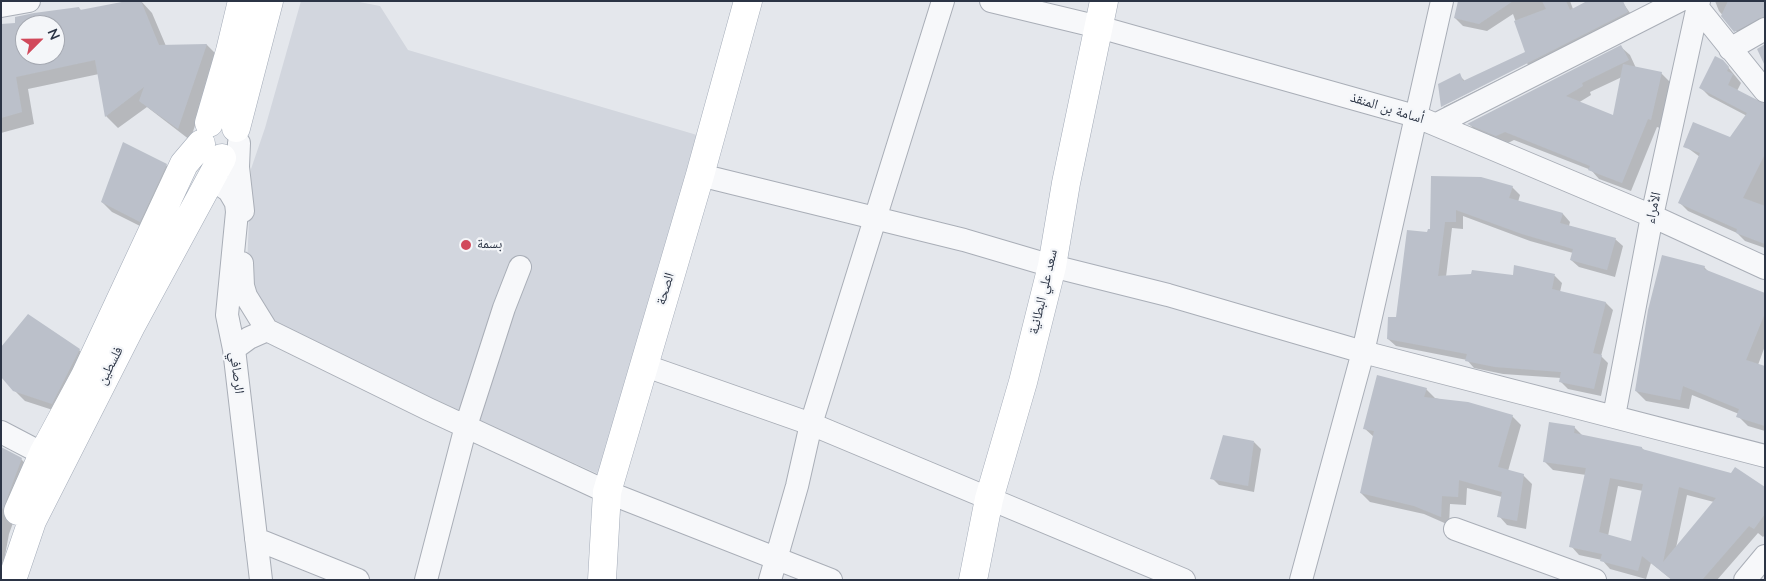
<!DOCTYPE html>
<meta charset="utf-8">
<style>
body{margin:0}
#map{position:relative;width:1766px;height:581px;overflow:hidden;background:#e4e7ec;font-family:"Nunito Sans",sans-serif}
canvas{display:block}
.frame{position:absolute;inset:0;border:2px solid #2b3445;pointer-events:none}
.north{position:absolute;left:15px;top:15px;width:50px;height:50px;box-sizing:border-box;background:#f4f6f9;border:1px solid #a4a8b1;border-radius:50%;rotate:67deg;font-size:14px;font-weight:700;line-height:20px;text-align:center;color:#2b3445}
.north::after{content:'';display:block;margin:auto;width:18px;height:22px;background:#d1495b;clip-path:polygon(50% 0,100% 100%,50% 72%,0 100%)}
</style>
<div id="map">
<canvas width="1766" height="581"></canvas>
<div class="frame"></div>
<div class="north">N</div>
</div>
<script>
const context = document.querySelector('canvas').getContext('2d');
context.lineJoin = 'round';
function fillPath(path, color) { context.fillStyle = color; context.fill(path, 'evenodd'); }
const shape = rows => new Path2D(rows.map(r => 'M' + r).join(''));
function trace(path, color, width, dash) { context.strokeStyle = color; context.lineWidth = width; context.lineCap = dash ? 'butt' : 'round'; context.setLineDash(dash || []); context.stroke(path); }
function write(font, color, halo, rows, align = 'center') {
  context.font = font + ' "Nunito Sans","Noto Naskh Arabic",sans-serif'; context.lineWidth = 4.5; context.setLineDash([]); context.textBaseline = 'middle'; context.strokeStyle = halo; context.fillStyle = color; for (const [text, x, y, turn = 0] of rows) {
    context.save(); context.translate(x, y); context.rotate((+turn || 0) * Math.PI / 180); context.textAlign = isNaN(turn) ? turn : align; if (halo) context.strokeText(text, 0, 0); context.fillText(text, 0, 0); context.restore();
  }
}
fillPath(shape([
 [301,1,354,1,380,6,408,50,714,140,614,481,245,316,251,169,265,128]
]), '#d2d6de');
fillPath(shape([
 [141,1,152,13,166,46,207,45,219,57,190,140,147,107,118,128,106,116,99,74,28,89,34,124,1,133,1,26,18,24,79,8,82,11],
 [25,25,55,25,55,55,25,55],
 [1459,1,1570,1,1573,9,1623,3,1635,20,1450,114,1443,107,1528,65,1527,63,1442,105,1459,75,1465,81,1527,53,1513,14,1487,31,1463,26,1455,18],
 [1715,1,1765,1,1765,28,1743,39,1719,11],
 [1621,47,1630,55,1636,68,1661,73,1670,82,1660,128,1657,127,1631,191,1599,179,1591,170,1514,140,1506,144,1477,132,1469,124],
 [1622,77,1614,117,1578,103,1591,95,1590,92],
 [1723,61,1741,83,1737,91,1765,104,1765,248,1745,241,1737,233,1688,211,1680,203,1700,157,1685,146,1731,138,1747,116,1709,96,1701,88],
 [166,165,176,175,150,231,112,212,102,202],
 [1433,178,1512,187,1520,195,1518,202,1563,214,1570,222,1569,226,1615,239,1623,246,1615,277,1579,267,1571,260,1573,253,1530,241,1463,216,1463,229,1452,228,1446,277,1514,276,1515,266,1555,276,1562,283,1560,292,1606,303,1613,310,1601,356,1608,363,1601,396,1568,389,1560,381,1561,378,1503,374,1474,368,1467,360,1396,346,1388,339,1432,231],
 [1704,267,1710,273,1765,294,1765,346,1758,365,1765,368,1765,431,1748,426,1738,416,1739,414,1692,395,1689,409,1646,401,1636,391],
 [28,316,79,350,89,360,62,413,25,401,14,390],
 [1426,389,1435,398,1512,416,1521,425,1508,471,1523,475,1532,484,1526,529,1507,525,1499,516,1502,497,1467,488,1466,505,1450,504,1449,525,1424,514,1370,502,1361,493,1374,437,1364,428],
 [1574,427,1583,436,1642,448,1645,451,1765,489,1765,535,1763,537,1758,533,1717,580,1672,580,1651,563,1646,579,1610,569,1602,560,1579,555,1571,546,1586,475,1553,470,1544,461],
 [1618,486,1643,491,1632,542,1608,536],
 [1687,495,1714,502,1676,548],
 [1254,442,1261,449,1254,492,1219,485,1212,478],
 [1,448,21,459,32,470,9,534,1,577]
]), '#0003');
fillPath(shape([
 [127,1,141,1,159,45,207,44,178,129,139,101,144,87,105,117,95,60,16,77,22,112,1,118,1,24,15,23,15,17,34,13,79,7,80,10],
 [25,25,55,25,55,55,25,55],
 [1458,1,1513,1,1479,24,1454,18],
 [1542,1,1566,1,1570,10,1587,1,1623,1,1628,12,1441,107,1438,84,1460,73,1463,81,1525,52,1514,21,1546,9],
 [1728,1,1765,1,1765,16,1734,32,1721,16],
 [1765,44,1765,66,1757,49],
 [1621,45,1629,60,1582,83,1583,86,1566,96,1613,115,1623,64,1662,72,1651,120,1648,119,1622,183,1588,170,1590,166,1505,132,1496,136,1467,124],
 [1715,56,1723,60,1729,67,1727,71,1733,74,1728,85,1765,104,1765,154,1743,198,1765,206,1765,244,1736,233,1737,229,1678,203,1700,153,1683,147,1693,122,1730,137,1747,113,1699,88],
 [123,142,167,164,140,222,101,202],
 [1431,176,1481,177,1513,186,1509,198,1563,213,1560,223,1616,238,1607,270,1570,260,1573,249,1522,234,1456,210,1456,222,1445,222,1438,276,1471,274,1472,270,1513,275,1514,265,1555,274,1552,289,1606,302,1593,353,1602,355,1594,389,1559,382,1561,372,1495,367,1465,361,1467,354,1387,339,1388,317,1396,317,1407,230,1427,232,1428,229,1430,229],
 [1662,255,1705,266,1704,269,1765,293,1765,313,1746,360,1765,366,1765,426,1736,417,1739,409,1683,386,1680,400,1635,391,1648,310],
 [28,314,80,349,52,404,13,391,1,377,1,347],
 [1377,375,1427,388,1424,397,1468,402,1513,415,1498,467,1524,474,1517,521,1497,517,1502,492,1459,480,1458,497,1442,496,1441,517,1414,506,1360,493,1374,431,1363,429],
 [1549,422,1575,426,1574,433,1642,447,1642,449,1731,473,1735,467,1765,487,1765,514,1754,529,1749,526,1702,580,1672,580,1642,556,1638,571,1600,561,1602,554,1569,547,1586,468,1543,462],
 [1610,478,1643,484,1631,541,1599,532],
 [1679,487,1716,498,1663,562],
 [1223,435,1254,441,1248,486,1210,479],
 [1,447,22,458,3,509,1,508]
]), '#bbc0ca');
const minor = shape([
 [991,1,1099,27,1415,116,1652,216,1765,268],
 [1,6,29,1],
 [1698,8,1765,91],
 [1730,49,1765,29],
 [1437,124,1679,1],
 [239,143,238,167,243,211],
 [700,175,964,240,1052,266,1168,295,1363,352,1765,456],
 [208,181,219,184,229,191,236,203,237,212,227,315,234,349,261,580],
 [242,263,243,286,246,296,267,330],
 [234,349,249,338,267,330,428,409,607,492,831,580],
 [643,365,811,424,1184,580],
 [1614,416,1652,216,1699,1],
 [1,432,43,454],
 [1455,529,1595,580],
 [256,539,358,580],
 [426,580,466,426,504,308,520,267],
 [770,580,797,486,811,424,943,1],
 [1301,580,1363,352,1442,1],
 [1745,580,1765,556]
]);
const major = shape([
 [209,123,230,51,242,1],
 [236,128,269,1],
 [18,511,43,454,85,376,184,164,201,144],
 [12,580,32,521,132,324,222,158],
 [602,580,607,492,700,175,748,1],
 [973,580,989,499,1023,382,1052,266,1066,183,1104,1]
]);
trace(minor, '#a9aeb7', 24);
trace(major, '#a3abb8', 29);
trace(minor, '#f7f8fa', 22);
trace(major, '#fff', 28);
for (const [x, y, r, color] of [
 [466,245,6,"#d1495b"]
]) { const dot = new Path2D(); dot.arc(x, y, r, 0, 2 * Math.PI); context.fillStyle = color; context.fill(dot); trace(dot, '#f4f6f9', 2); }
write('14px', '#2b3445', '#f4f6f9', [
 ["أسامة بن المنقذ",1387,109,17],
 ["الأمراء",1654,208,-78],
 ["الصحة",666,289,-73],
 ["سعد علي البطانية",1044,292,-77],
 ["فلسطين",111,366,-63],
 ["الرصافي",236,373,83]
]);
write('14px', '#2b3445', '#f4f6f9', [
 ["بسمة",477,245]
], 'left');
</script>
